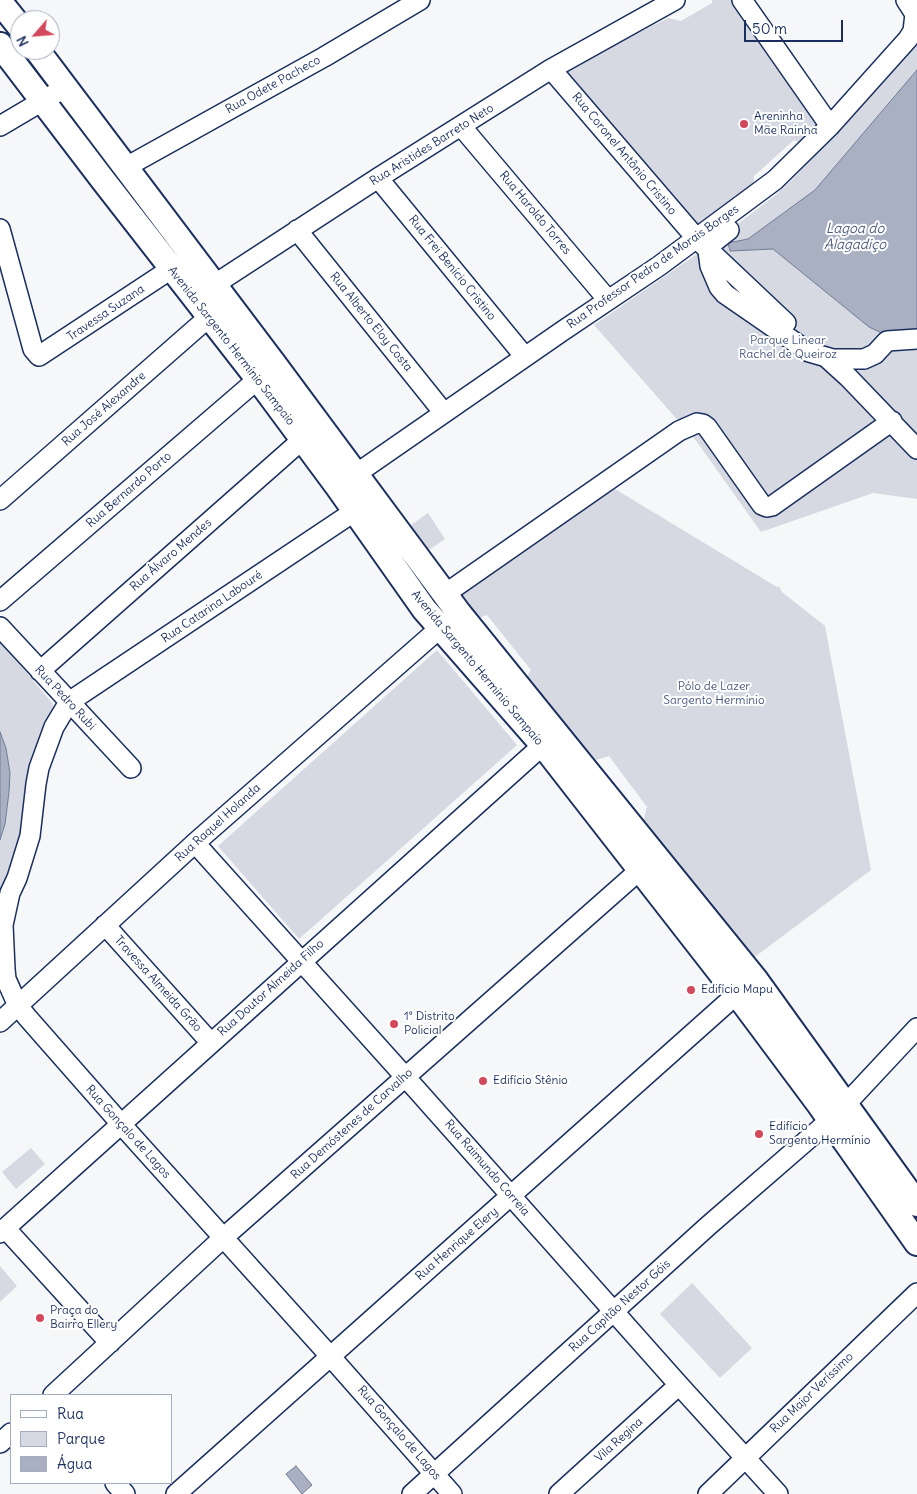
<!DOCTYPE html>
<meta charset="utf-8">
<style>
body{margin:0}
#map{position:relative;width:917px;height:1494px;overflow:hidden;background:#f6f7f9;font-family:Delius,sans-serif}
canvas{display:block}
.legend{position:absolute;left:10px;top:1394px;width:162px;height:90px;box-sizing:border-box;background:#fff;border:1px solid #a4acbf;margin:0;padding:6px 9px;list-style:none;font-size:15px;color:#1b2f5e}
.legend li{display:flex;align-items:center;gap:10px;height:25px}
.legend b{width:25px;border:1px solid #a4acbf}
.north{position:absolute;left:10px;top:10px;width:50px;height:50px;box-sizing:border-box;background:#fff;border:1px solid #a4acbf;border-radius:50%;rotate:243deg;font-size:14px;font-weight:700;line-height:20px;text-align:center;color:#1b2f5e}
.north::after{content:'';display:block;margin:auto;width:18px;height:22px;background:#d1495b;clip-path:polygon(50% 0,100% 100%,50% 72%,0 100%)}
.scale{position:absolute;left:744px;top:20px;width:99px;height:22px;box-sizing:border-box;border:2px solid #1b2f5e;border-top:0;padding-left:6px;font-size:15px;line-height:18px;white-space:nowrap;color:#1b2f5e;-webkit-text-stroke:4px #fff;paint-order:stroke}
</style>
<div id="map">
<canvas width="917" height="1494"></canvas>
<ul class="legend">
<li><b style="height:6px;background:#fff"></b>Rua</li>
<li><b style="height:14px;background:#d6d9e2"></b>Parque</li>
<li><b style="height:14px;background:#a9b0c1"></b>Água</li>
</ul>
<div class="north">N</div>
<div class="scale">50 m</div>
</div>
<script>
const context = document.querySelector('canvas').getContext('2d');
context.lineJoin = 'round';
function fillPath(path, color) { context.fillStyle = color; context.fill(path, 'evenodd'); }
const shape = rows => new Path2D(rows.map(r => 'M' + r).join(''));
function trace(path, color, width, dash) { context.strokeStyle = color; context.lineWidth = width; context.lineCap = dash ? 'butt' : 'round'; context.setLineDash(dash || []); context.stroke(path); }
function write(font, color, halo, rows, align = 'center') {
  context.font = font + ' Delius,sans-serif'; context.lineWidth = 4; context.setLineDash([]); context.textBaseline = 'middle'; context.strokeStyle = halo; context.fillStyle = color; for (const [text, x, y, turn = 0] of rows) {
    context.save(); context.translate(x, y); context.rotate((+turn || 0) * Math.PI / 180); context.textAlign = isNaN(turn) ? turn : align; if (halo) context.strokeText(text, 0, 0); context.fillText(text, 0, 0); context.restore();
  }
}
fillPath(shape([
 [712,0,735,0,820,126,802,144,794,140,754,176,753,190,699,228,565,72,567,69,668,18,681,21,712,3],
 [917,43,917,499,873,493,761,532,697,442,594,325,710,245,773,197,792,180],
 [615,489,777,587,779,586,782,592,825,626,871,870,748,962,643,822,647,807,609,756,596,760,526,678,531,670,487,615,476,619,463,602,463,588,465,584],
 [428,513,445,539,429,550,411,525],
 [0,641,53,704,25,832,0,897],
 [437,650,517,745,299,939,218,846],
 [31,1148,45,1164,16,1189,2,1172],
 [0,1266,17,1286,0,1302],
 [692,1283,752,1348,720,1378,660,1314]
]), '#d6d9e2');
const water = shape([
 [917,70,917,333,884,334,869,327,773,249,730,251,728,243,748,239,815,190,917,70],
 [0,732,6,748,10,773,9,792,5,824,0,840,0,732],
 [296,1466,312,1485,302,1494,286,1474,296,1466]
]);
fillPath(water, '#a9b0c1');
trace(water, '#707c99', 1);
const minor = shape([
 [742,0,830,126],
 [551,69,697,239,786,323],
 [0,126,66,87],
 [461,126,608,300],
 [126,167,324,57,420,0],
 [378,178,525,357],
 [0,229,33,349,39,356,171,269],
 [297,230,444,413],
 [729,230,710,245,708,251,710,266,719,287,725,294,809,352,833,359,864,359,875,354,887,341,917,339],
 [203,292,378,178,551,69,675,0],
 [826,357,848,377,917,449],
 [356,474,561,332,659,266,775,180,830,126,908,39,913,31,915,14,906,0],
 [0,500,209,317],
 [355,511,69,702,54,727,39,768,36,784,30,836,17,878,10,893,3,925,5,969,6,979,18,1006,27,1017,129,1133,330,1356,452,1494],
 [445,594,679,431,697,423,703,424,707,427,762,505,767,507,772,506,892,421],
 [0,601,258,379],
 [0,627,131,768],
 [40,671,303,439],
 [195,843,417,1090,679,1385,778,1494],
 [105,925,211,1043],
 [0,1022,195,843,440,628],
 [5,1228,110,1343],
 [0,1233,543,745],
 [53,1395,223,1238,650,861],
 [0,1443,11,1433],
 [115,1483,125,1494],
 [176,1494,737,994],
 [412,1494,708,1226,821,1128,846,1104,917,1028],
 [559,1494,679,1385],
 [708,1494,917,1293]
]);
const major = shape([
 [0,2,20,27],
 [0,45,103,180,258,379,338,487,424,609,543,745,737,994,819,1104,917,1243],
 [37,50,274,364,458,612,755,979,917,1204]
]);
trace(minor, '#1b2f5e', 22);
trace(major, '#1b2f5e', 28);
trace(minor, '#fff', 19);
trace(major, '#fff', 24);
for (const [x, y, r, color] of [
 [744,124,5,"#d1495b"],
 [691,990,5,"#d1495b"],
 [394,1024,5,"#d1495b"],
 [483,1081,5,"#d1495b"],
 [759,1134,5,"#d1495b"],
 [40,1318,5,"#d1495b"]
]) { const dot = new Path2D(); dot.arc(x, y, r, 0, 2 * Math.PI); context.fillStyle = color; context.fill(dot); trace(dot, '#fff', 2); }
write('12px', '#1b2f5e', '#fff', [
 ["Rua Odete Pacheco",273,85,-29],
 ["Rua Aristides Barreto Neto",432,145,-32],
 ["Rua Coronel Antônio Cristino",624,154,50],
 ["Rua Haroldo Torres",535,213,50],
 ["Rua Professor Pedro de Morais Borges",653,267,-35],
 ["Rua Frei Benício Cristino",452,268,51],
 ["Travessa Suzana",106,313,-34],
 ["Rua Alberto Eloy Costa",371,322,51],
 ["Avenida Sargento Hermínio Sampaio",231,346,52],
 ["Rua José Alexandre",104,409,-41],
 ["Rua Bernardo Porto",129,490,-41],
 ["Rua Álvaro Mendes",171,555,-41],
 ["Rua Catarina Labouré",212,607,-34],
 ["Avenida Sargento Hermínio Sampaio",477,668,50],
 ["Rua Pedro Rubi",65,698,47],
 ["Rua Raquel Holanda",218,823,-42],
 ["Travessa Almeida Grão",158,984,48],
 ["Rua Doutor Almeida Filho",271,988,-42],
 ["Rua Demóstenes de Carvalho",352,1124,-42],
 ["Rua Gonçalo de Lagos",128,1132,48],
 ["Rua Raimundo Correia",487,1168,49],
 ["Rua Henrique Elery",457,1244,-41],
 ["Rua Capitão Nestor Góis",620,1306,-42],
 ["Rua Major Veríssimo",812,1393,-44],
 ["Rua Gonçalo de Lagos",399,1433,49],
 ["Vila Regina",619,1440,-42]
]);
write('12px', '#1b2f5e', '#fff', [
 ["Areninha",754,117],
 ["Mãe Rainha",754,131],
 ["Edifício Mapu",701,990],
 ["1° Distrito",404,1017],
 ["Policial",404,1031],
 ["Edifício Stênio",493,1081],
 ["Edifício",769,1127],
 ["Sargento Hermínio",769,1141],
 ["Praça do",50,1311],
 ["Bairro Ellery",50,1325]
], 'left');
write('12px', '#4a5a7f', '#fff', [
 ["Parque Linear",788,341],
 ["Rachel de Queiroz",788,355],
 ["Pólo de Lazer",714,687],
 ["Sargento Hermínio",714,701]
]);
write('italic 14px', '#4d5c81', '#fff', [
 ["Lagoa do",855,229],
 ["Alagadiço",855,245]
]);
</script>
